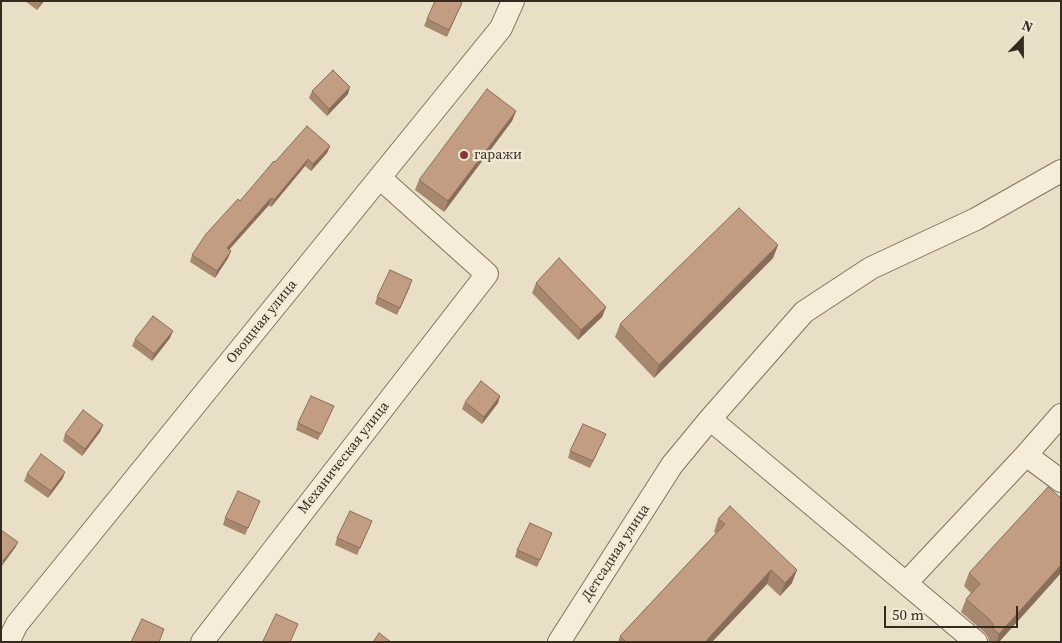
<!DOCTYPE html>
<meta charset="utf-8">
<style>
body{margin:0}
#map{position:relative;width:1062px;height:643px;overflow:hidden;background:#e9dfc7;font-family:"Source Serif 4",serif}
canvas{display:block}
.frame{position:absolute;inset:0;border:2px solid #352a20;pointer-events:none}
.north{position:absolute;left:997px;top:15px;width:50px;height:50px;-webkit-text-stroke:4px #f2ead6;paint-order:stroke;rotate:22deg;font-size:14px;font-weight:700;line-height:20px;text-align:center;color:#352a20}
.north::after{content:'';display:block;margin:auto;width:18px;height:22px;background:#352a20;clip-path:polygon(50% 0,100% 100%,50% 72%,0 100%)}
.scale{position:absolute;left:884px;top:606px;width:134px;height:22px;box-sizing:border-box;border:2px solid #352a20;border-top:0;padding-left:6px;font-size:15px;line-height:18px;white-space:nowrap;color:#352a20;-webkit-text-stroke:4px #f2ead6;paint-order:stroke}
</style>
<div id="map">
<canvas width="1062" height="643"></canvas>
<div class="frame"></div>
<div class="north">N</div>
<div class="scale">50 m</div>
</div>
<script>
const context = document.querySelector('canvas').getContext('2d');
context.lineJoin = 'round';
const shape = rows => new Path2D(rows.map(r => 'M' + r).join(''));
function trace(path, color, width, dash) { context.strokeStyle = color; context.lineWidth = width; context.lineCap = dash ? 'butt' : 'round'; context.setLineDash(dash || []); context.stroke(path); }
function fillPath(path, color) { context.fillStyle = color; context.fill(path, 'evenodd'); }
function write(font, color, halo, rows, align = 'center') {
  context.font = font + ' "Source Serif 4",serif'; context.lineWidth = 4.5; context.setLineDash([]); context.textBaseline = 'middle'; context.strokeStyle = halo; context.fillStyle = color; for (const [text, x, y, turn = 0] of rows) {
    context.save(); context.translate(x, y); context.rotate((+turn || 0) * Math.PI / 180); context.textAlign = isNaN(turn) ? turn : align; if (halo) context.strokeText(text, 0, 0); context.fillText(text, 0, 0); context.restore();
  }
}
const minor = shape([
 [710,419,976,642],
 [1026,455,1061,415],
 [906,583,1026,455,1061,481],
 [8,642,17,624,501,28,513,1],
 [202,642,487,274,380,178],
 [559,642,672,465,710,419,804,312,871,268,976,219,1061,171]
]);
trace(minor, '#83725e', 24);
trace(minor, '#f5edd9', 22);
fillPath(shape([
 [25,1,44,1,37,10],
 [462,3,447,37,424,26,427,19],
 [312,91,348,94,327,116,309,98],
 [516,111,512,121,444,212,415,190,419,180],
 [330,146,327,153,311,171,305,166,271,207,269,205,229,250,228,258,215,278,190,262,192,255,275,162],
 [778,245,773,258,654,378,615,337,620,324],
 [536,283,606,307,602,317,578,340,532,293],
 [410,287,397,315,375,304,377,297],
 [170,338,152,361,132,346,135,339],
 [500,396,498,403,482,424,462,409,465,402],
 [334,406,318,440,296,430,298,423],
 [103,425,100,432,82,456,63,441,65,434],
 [603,441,590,468,568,458,570,451],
 [27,474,63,478,48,498,24,481],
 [1061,498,1061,573,999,642,989,642,988,637,984,632,961,612,966,599,971,593,964,586,969,573],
 [260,501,245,535,223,525,225,518],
 [730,506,792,583,780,596,767,584,712,642,618,642,620,636,716,533,714,532,718,519],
 [372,521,357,555,335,545,337,538],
 [552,533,537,567,515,557,517,550]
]), '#a8876f');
fillPath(shape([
 [41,1,44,1,37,10,40,4],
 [350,87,348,94,327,116,329,109],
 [516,111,512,121,444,212,448,201],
 [330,146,327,153,311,171,313,164],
 [308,159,305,166,271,207,274,200],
 [271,198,269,205,224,255,227,248],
 [778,245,773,258,654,378,659,365],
 [231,251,228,258,215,278,217,271],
 [606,307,602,317,578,340,581,330],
 [173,331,170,338,152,361,154,354],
 [500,396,498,403,482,424,484,417],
 [103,425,100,432,82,456,85,449],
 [65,472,63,478,48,498,51,491],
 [18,542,15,548,1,567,3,561],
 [1061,565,1061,573,999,642,997,642,999,634],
 [771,570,767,584,712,642,705,642],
 [797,570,792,583,780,596,785,583]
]), '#886e5a');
const building = shape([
 [435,1,459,1,462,3,449,30,427,19,435,1],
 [333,70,350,87,329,109,312,91,333,70],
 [487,89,516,111,448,201,419,180,487,89],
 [307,126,330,146,313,164,308,159,274,200,271,198,227,248,231,251,217,271,192,255,206,234,238,199,240,201,274,161,275,162,307,126],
 [739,208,778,245,659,365,620,324,739,208],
 [559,258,606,307,581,330,536,283,559,258],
 [390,270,412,280,400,308,377,297,390,270],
 [153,316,173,331,154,354,135,339,153,316],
 [481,381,500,396,484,417,465,402,481,381],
 [311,396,334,406,321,434,298,423,311,396],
 [83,410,103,425,85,449,65,434,83,410],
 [583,424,606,434,593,461,570,451,583,424],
 [41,454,65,472,51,491,27,474,41,454],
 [1048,487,1061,498,1061,565,999,634,993,629,993,624,989,619,966,599,980,584,969,573,1048,487],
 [238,491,260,501,248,528,225,518,238,491],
 [730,506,797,570,785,583,771,570,705,642,626,642,620,636,725,524,718,519,730,506],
 [350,511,372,521,360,548,337,538,350,511],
 [530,523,552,533,540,560,517,550,530,523],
 [1,530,18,542,3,561,1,560,1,530],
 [276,614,298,624,290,642,265,642,263,641,276,614],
 [142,619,164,629,159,642,131,642,142,619],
 [379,633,391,642,373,642,379,633]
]);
fillPath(building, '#c39d81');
trace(building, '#886e5a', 1);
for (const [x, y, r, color] of [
 [464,155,5,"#8b3535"]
]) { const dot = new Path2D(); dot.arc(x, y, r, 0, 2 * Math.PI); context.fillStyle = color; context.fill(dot); trace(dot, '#f2ead6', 2); }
write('14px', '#352a20', '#f2ead6', [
 ["гаражи",474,155]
], 'left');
write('14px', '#352a20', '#f2ead6', [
 ["Овощная улица",262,322,-51],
 ["Механическая улица",344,458,-52],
 ["Детсадная улица",616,553,-57]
]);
</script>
